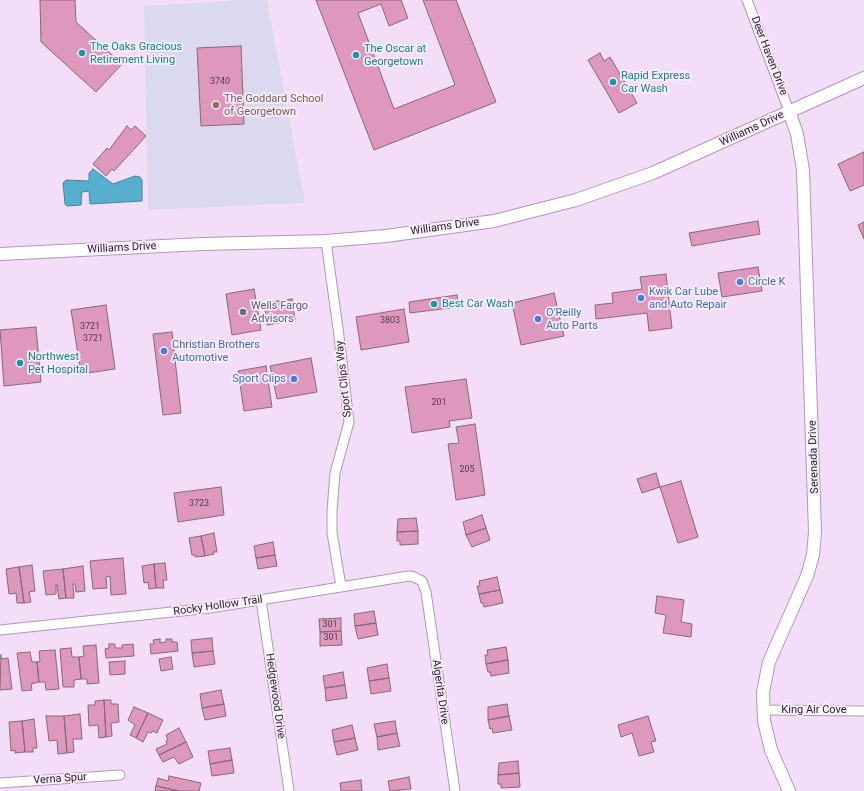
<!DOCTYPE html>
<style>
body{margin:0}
canvas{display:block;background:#f3ddf8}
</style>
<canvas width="864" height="791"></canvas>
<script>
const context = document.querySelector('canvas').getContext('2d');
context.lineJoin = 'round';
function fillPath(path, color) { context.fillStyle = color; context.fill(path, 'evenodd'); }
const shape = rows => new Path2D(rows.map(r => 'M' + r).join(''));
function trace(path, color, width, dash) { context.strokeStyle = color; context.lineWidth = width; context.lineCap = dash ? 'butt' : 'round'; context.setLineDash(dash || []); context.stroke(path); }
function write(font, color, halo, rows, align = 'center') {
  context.font = font + ' Roboto,sans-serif'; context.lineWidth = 3.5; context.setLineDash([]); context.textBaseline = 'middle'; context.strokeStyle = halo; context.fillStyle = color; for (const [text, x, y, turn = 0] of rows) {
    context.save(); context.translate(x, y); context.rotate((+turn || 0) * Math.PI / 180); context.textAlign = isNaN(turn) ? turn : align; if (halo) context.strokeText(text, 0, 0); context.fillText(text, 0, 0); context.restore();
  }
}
fillPath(shape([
 [245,0,267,0,305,203,148,210,144,6]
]), '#dbd9ef');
const water = shape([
 [93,169,113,184,135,176,140,177,142,180,142,201,90,204,89,191,82,192,81,205,67,206,65,204,63,183,66,180,89,181,89,173,93,169]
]);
fillPath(water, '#57afd0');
trace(water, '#48849e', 1);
const building = shape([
 [40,0,75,0,76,22,122,64,96,92,41,42,40,0],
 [316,0,401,0,408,18,389,26,381,4,358,13,394,109,455,85,423,0,456,0,496,102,374,150,316,0],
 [241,46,244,124,201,126,197,48,241,46],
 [600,53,604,61,610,57,637,103,619,113,588,60,600,53],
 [127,126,131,130,135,126,146,136,114,171,112,169,106,176,93,164,107,148,109,150,127,126],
 [864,152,864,185,850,191,838,164,864,152],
 [758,221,760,234,692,246,689,233,758,221],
 [864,222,864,239,858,225,864,222],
 [758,267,762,291,722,297,718,273,758,267],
 [666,274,672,328,649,331,647,313,596,319,595,305,613,303,612,293,642,289,640,277,666,274],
 [254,289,261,330,232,335,226,294,254,289],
 [554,293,564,336,521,345,512,303,554,293],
 [457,295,458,307,410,313,409,302,457,295],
 [292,299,295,320,267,325,264,303,292,299],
 [106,305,115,369,81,374,71,310,106,305],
 [404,309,409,342,361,350,356,317,404,309],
 [36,327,41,382,4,386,0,330,36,327],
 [172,332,181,413,163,415,153,334,172,332],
 [311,358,317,392,277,399,270,366,311,358],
 [266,366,272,407,244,411,238,371,266,366],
 [466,379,472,418,449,421,450,427,412,433,405,387,466,379],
 [475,424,485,495,456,500,448,444,459,443,456,427,475,424],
 [656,473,660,487,642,493,637,479,656,473],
 [681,481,698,537,678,543,660,487,681,481],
 [221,487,224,515,178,522,174,493,221,487],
 [482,515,486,528,466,535,463,522,482,515],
 [416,518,418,531,397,532,398,519,416,518],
 [486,528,490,540,472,547,466,535,486,528],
 [418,531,418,544,400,545,400,541,397,541,397,532,418,531],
 [214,533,217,552,213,552,214,554,205,556,201,536,214,533],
 [201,536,205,556,195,557,195,555,192,555,189,538,201,536],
 [273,542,275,555,256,558,254,546,273,542],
 [275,555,277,566,258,569,256,558,275,555],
 [123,558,126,594,111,595,110,576,106,577,107,588,93,589,90,561,123,558],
 [165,563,167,580,163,580,164,588,156,588,154,564,165,563],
 [154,564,156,588,149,589,148,582,144,583,142,566,154,564],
 [32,565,35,591,29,592,31,602,24,603,19,567,32,565],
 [83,566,85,591,76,592,75,584,73,584,74,598,66,598,63,569,83,566],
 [19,567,24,603,17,603,16,593,9,594,6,569,19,567],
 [63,569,66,598,59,599,57,585,56,585,56,594,46,595,43,571,63,569],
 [497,577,500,590,479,594,477,586,480,586,479,581,497,577],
 [500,590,503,603,484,607,483,603,481,603,479,594,500,590],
 [657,596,684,600,681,622,692,624,691,637,663,633,666,615,655,613,657,596],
 [374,611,376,623,355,626,354,614,374,611],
 [341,618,341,631,320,632,319,619,341,618],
 [376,623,378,635,358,639,355,626,376,623],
 [341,631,342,645,320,646,320,632,341,631],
 [212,638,213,651,192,653,191,640,212,638],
 [160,639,160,643,166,642,166,639,172,639,172,642,177,642,178,651,151,654,150,644,154,644,153,640,160,639],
 [109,644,115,644,115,648,122,648,122,645,133,644,134,656,106,658,105,649,109,648,109,644],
 [96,645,99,683,87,684,87,679,81,679,79,657,84,656,83,646,96,645],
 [506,647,508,660,486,664,485,655,488,655,487,650,506,647],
 [71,648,72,657,79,657,81,679,74,680,74,687,63,687,60,649,71,648],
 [55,650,59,689,46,690,45,682,39,682,37,662,40,661,39,651,55,650],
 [213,651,215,664,194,667,192,653,213,651],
 [30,652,32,662,37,662,39,682,31,684,32,690,22,691,17,653,30,652],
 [1,655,1,659,8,658,12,689,0,690,1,655],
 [171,657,173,669,161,671,159,659,171,657],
 [508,660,509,673,491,676,490,672,488,672,486,664,508,660],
 [125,661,125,674,110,675,109,662,125,661],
 [387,664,389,678,369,681,367,668,387,664],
 [343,672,345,685,325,688,323,676,343,672],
 [389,678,391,691,371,694,369,681,389,678],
 [345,685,347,698,326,701,325,688,345,685],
 [221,690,224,704,202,708,200,694,221,690],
 [104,700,106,737,99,738,98,725,89,726,88,705,95,705,95,701,104,700],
 [104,700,111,700,111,704,118,704,119,722,111,723,112,736,106,737,104,700],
 [224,704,226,716,205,720,202,708,224,704],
 [507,704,509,716,488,720,488,707,507,704],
 [134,707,148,713,136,738,130,735,135,725,128,720,134,707],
 [148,713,163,720,157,733,153,731,151,733,148,732,143,742,136,738,148,713],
 [80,714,82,739,73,739,74,752,67,753,64,716,80,714],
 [46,716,64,716,67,753,58,754,57,740,49,741,46,716],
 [509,716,512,730,493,733,492,728,490,729,488,720,509,716],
 [648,716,656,741,651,742,654,752,639,756,632,733,621,737,618,725,648,716],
 [34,719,37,748,33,748,33,752,25,752,22,721,34,719],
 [22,721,25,752,15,753,15,750,11,751,9,722,22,721],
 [395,721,397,733,377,737,374,724,395,721],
 [352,725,355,738,334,742,332,730,352,725],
 [179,728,186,742,159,755,156,749,167,744,166,741,168,740,166,735,179,728],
 [397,733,400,746,378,750,377,737,397,733],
 [355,738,358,750,337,755,334,742,355,738],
 [186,742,193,757,179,764,174,757,163,762,159,755,186,742],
 [230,748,232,760,210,764,208,751,230,748],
 [232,760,234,773,212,776,210,764,232,760],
 [518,761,519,773,498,775,499,763,518,761],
 [519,773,520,787,501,788,501,784,498,784,498,775,519,773],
 [169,776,201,783,199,791,179,791,156,786,158,778,168,781,169,776],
 [409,777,411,789,390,791,388,781,409,777],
 [361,780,362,791,341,791,340,783,361,780],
 [156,786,179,791,155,791,156,786]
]);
fillPath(building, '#de98bd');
trace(building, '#866878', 1);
const street = shape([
 [747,0,789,111],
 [326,241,339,336,349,422,335,473,332,511,332,533,341,586],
 [261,600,289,791],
 [0,630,210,608,409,576,414,577,422,581,426,592,455,791],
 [764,710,864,711],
 [0,783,120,775]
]);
const secondary = shape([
 [789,111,797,134,803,170,815,532,813,555,807,576,769,662,763,692,764,721,771,750,789,791],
 [0,254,203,244,326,241,386,236,494,221,576,200,653,173,864,78]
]);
trace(street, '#ad99b2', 11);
trace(secondary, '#ad99b2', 14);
trace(street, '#fff', 9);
trace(secondary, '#fff', 12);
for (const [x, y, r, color] of [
 [82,53,4,"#0f9aa8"],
 [356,55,4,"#0f9aa8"],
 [613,82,4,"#0f9aa8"],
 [216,105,4,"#8d6e63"],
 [740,282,4,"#3f7fe0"],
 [641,298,4,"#3f7fe0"],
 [434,304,4,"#0f9aa8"],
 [243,312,4,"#5c6f8a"],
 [538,319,4,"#3f7fe0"],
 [164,351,4,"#3f7fe0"],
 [20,363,4,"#0f9aa8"],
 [294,379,4,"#3f7fe0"]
]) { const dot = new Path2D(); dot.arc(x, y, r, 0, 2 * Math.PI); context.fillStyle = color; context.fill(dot); trace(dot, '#fbedfe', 1.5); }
write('9px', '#543c4d', null, [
 ["3740",220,82],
 ["3803",390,321],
 ["3721",90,327],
 ["3721",93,339],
 ["201",439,403],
 ["205",467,470],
 ["3723",199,504],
 ["301",330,625],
 ["301",331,638]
]);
write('11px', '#0d838f', '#fbedfe', [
 ["The Oaks Gracious",90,47],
 ["Retirement Living",90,60],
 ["The Oscar at",364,49],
 ["Georgetown",364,62],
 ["Rapid Express",621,76],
 ["Car Wash",621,89],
 ["Best Car Wash",442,304],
 ["Northwest",28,357],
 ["Pet Hospital",28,370]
], 'left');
write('11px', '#261e28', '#fbedfe', [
 ["Deer Haven Drive",769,56,69],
 ["Williams Drive",752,129,-25],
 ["Williams Drive",445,227,-8],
 ["Williams Drive",122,248,-3],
 ["Sport Clips Way",344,379,-96],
 ["Serenada Drive",814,457,-92],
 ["Rocky Hollow Trail",218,606,-8],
 ["Algerita Drive",440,692,82],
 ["Hedgewood Drive",275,696,82],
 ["King Air Cove",814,710],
 ["Verna Spur",60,779,-4]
]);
write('11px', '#785e54', '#fbedfe', [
 ["The Goddard School",224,99],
 ["of Georgetown",224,112]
], 'left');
write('11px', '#366cbe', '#fbedfe', [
 ["Circle K",748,282],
 ["Kwik Car Lube",649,292],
 ["and Auto Repair",649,305],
 ["O'Reilly",546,313],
 ["Auto Parts",546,326],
 ["Christian Brothers",172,345],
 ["Automotive",172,358],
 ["Sport Clips",286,379,"right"]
], 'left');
write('11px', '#4e5e75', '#fbedfe', [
 ["Wells Fargo",251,306],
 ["Advisors",251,319]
], 'left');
</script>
